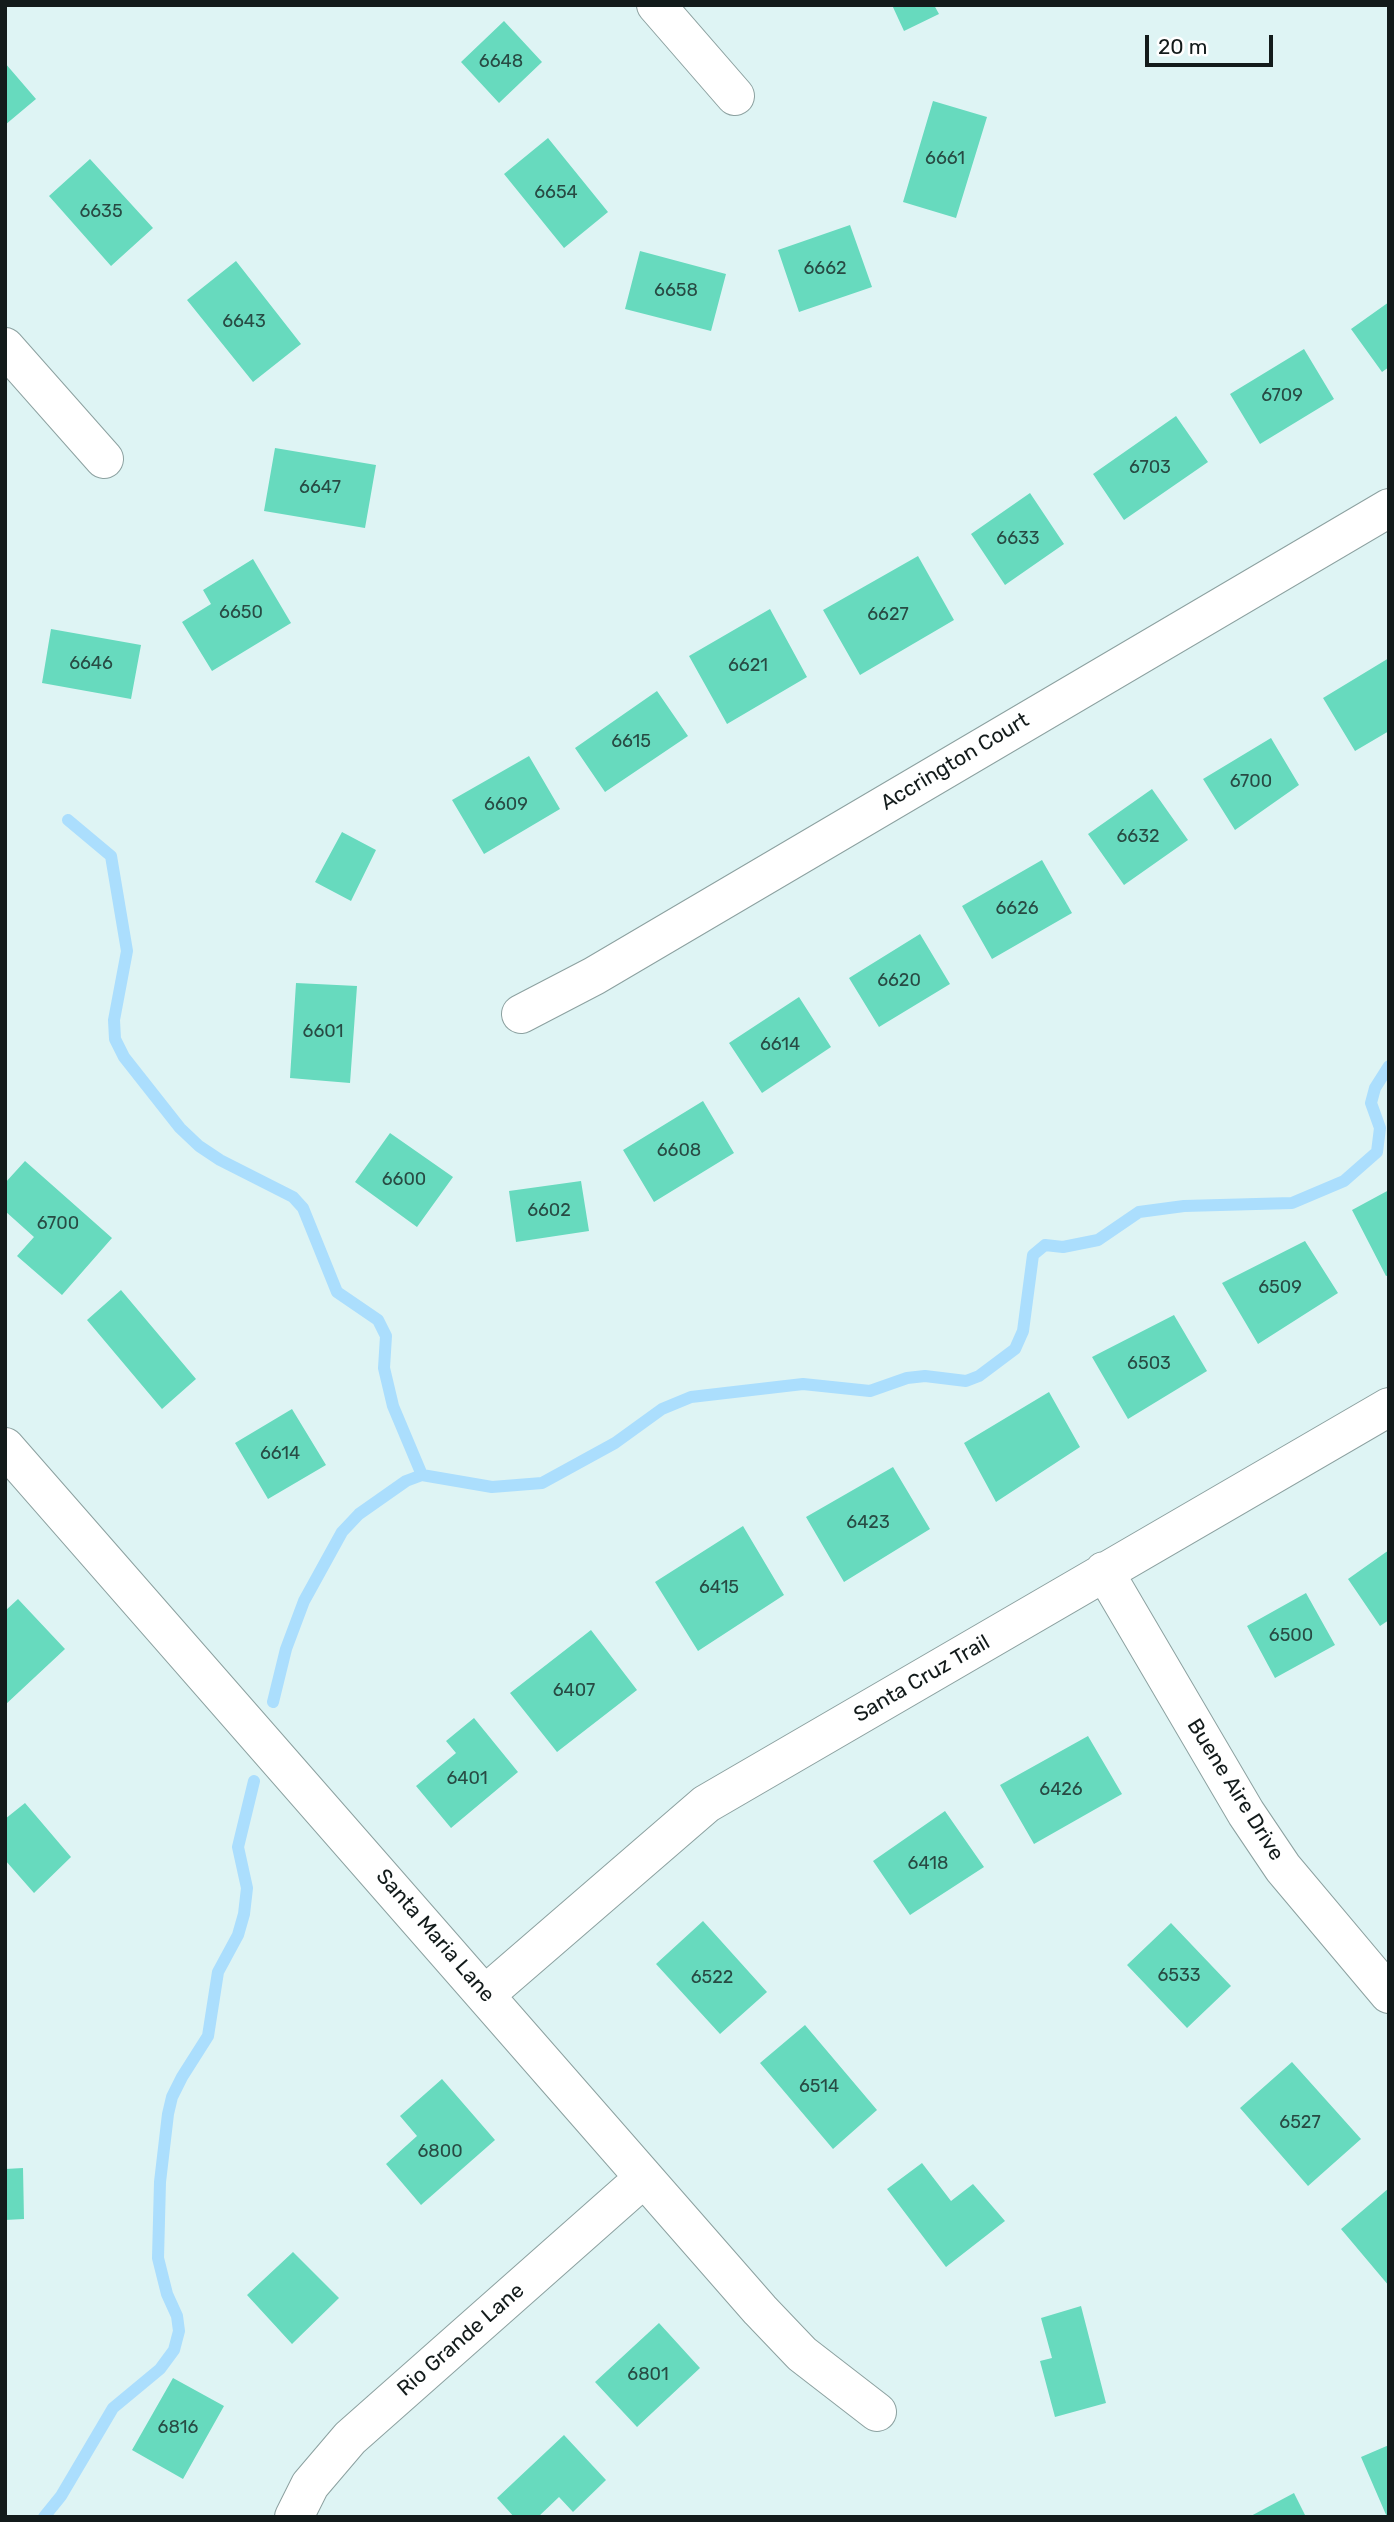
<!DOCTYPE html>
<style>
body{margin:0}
#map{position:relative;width:1394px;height:2522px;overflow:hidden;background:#def4f4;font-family:Rubik,sans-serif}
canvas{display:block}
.frame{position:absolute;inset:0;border:7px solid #131b1b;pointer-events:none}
.scale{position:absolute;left:1145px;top:35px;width:128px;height:32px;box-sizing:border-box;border:4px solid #131b1b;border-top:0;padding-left:9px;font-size:21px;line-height:24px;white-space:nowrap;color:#131b1b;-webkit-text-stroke:5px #fff;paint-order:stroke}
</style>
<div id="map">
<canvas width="1394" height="2522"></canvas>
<div class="frame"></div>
<div class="scale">20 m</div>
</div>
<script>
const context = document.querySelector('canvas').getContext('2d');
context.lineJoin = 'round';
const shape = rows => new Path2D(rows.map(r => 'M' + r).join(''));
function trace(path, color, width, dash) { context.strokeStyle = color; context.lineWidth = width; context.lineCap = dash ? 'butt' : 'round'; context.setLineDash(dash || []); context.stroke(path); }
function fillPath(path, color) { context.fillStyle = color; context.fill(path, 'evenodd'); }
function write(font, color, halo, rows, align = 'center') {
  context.font = font + ' Rubik,sans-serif'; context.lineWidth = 5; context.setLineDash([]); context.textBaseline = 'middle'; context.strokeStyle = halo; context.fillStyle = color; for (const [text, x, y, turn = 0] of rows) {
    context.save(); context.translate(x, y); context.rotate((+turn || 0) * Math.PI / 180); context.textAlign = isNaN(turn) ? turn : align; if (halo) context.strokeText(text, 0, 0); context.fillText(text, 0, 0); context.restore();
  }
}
trace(shape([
 [68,820,111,856,127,951,114,1020,115,1039,124,1057,180,1128,199,1146,220,1160,293,1197,303,1208,337,1292,378,1320,386,1336,384,1368,393,1406,422,1475],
 [273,1702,286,1649,304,1601,342,1532,359,1514,406,1481,422,1475,492,1487,542,1483,615,1443,662,1409,691,1397,803,1384,870,1391,907,1378,925,1376,966,1381,979,1376,1015,1349,1023,1331,1033,1255,1045,1245,1063,1247,1098,1240,1139,1212,1184,1206,1292,1203,1344,1181,1377,1152,1380,1128,1371,1103,1375,1088,1389,1066],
 [44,2517,61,2496,113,2408,160,2369,174,2350,179,2331,177,2316,167,2294,158,2258,160,2182,168,2114,172,2097,182,2077,208,2036,218,1972,238,1935,244,1914,247,1888,238,1847,254,1781]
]), '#abdefd', 12);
fillPath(shape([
 [892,5,934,5,939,14,904,31],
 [504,21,542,62,499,103,461,62],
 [5,63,36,99,5,125],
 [933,101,987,117,956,218,903,202],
 [548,138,608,212,564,248,504,174],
 [90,159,153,228,111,266,49,196],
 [850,225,872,287,799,312,778,250],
 [640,251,726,274,711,331,625,309],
 [236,261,301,344,253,382,187,300],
 [1389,302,1389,367,1382,372,1351,329],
 [1304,349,1334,399,1260,444,1230,394],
 [1176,416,1208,462,1124,520,1093,474],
 [275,448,376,465,365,528,264,511],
 [1030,493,1064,544,1005,585,971,534],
 [918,556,954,620,860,675,823,610],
 [253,559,291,623,212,671,182,622,211,604,203,590],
 [770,609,807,677,727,724,689,656],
 [51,629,141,645,131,699,42,683],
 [1389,658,1389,731,1355,751,1323,698],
 [657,691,688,736,605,792,575,748],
 [1271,738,1299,785,1235,830,1203,779],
 [529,756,560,809,484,854,452,800],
 [1152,789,1188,840,1124,885,1088,834],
 [342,832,376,850,351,901,315,882],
 [1042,860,1072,913,992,959,962,906],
 [920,934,950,984,879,1027,849,978],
 [296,983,357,986,350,1083,290,1078],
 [799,997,831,1047,762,1093,729,1043],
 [703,1101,734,1153,654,1202,623,1150],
 [390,1133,453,1177,417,1227,355,1182],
 [25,1161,112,1238,62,1295,17,1256,34,1237,5,1211,5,1183],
 [581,1181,589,1231,516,1242,509,1191],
 [1389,1190,1389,1275,1386,1276,1352,1210],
 [1305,1241,1338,1293,1258,1344,1222,1283],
 [121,1290,196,1379,162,1409,87,1320],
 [1174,1315,1207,1371,1128,1419,1092,1357],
 [1049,1392,1080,1447,996,1502,964,1443],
 [292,1409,326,1465,268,1499,235,1443],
 [893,1467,930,1529,844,1582,806,1517],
 [743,1526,784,1595,698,1651,655,1582],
 [1389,1550,1389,1620,1380,1626,1348,1579],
 [1306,1593,1335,1645,1275,1678,1247,1626],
 [18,1599,65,1649,5,1705,5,1611],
 [591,1630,637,1690,557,1752,510,1693],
 [474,1718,518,1772,451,1828,416,1786,456,1753,446,1741],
 [1088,1736,1122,1794,1034,1844,1000,1785],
 [25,1803,71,1857,34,1893,5,1860,5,1819],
 [945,1811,984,1867,910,1915,873,1861],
 [703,1921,767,1992,720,2034,656,1964],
 [1171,1923,1231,1986,1187,2028,1127,1965],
 [805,2025,877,2110,833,2149,760,2063],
 [1292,2062,1361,2139,1308,2186,1240,2108],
 [442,2079,495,2140,421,2205,386,2164,417,2136,400,2116],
 [922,2163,951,2201,973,2184,1005,2221,946,2267,887,2189],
 [23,2168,24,2219,5,2220,5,2169],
 [1389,2188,1389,2286,1341,2229],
 [293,2252,339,2298,292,2344,247,2295],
 [1081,2306,1106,2403,1055,2417,1040,2361,1052,2358,1041,2318],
 [659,2323,700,2368,637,2427,595,2382],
 [173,2378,224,2406,183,2479,132,2450],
 [564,2435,606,2480,573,2512,559,2497,538,2517,514,2517,497,2498],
 [1389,2445,1389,2517,1387,2517,1361,2457],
 [1294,2493,1306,2517,1249,2517]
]), '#67dabe');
const minor = shape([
 [656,5,735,96],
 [5,347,104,459],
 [521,1014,594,976,1389,508],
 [5,1447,760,2310,802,2354,877,2412],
 [1104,1571,1246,1813,1283,1868,1389,1994],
 [486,1994,706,1804,1389,1407],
 [294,2517,310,2485,350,2438,644,2178]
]);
trace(minor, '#8ca1a0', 40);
trace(minor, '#fff', 38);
write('18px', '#284b44', null, [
 ["6648",501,62],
 ["6661",945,159],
 ["6654",556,193],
 ["6635",101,212],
 ["6662",825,269],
 ["6658",676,291],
 ["6643",244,322],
 ["6709",1282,396],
 ["6703",1150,468],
 ["6647",320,488],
 ["6633",1018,539],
 ["6650",241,613],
 ["6627",888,615],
 ["6646",91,664],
 ["6621",748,666],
 ["6615",631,742],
 ["6700",1251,782],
 ["6609",506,805],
 ["6632",1138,837],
 ["6626",1017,909],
 ["6620",899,981],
 ["6601",323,1032],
 ["6614",780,1045],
 ["6608",679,1151],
 ["6600",404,1180],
 ["6602",549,1211],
 ["6700",58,1224],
 ["6509",1280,1288],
 ["6503",1149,1364],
 ["6614",280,1454],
 ["6423",868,1523],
 ["6415",719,1588],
 ["6500",1291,1636],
 ["6407",574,1691],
 ["6401",467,1779],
 ["6426",1061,1790],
 ["6418",928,1864],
 ["6533",1179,1976],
 ["6522",712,1978],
 ["6514",819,2087],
 ["6527",1300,2123],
 ["6800",440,2152],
 ["6801",648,2375],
 ["6816",178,2428]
]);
write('21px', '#131b1b', '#fff', [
 ["Accrington Court",955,762,-31],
 ["Santa Cruz Trail",922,1679,-30],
 ["Buene Aire Drive",1235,1790,58],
 ["Santa Maria Lane",435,1936,49],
 ["Rio Grande Lane",461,2340,-41]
]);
</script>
